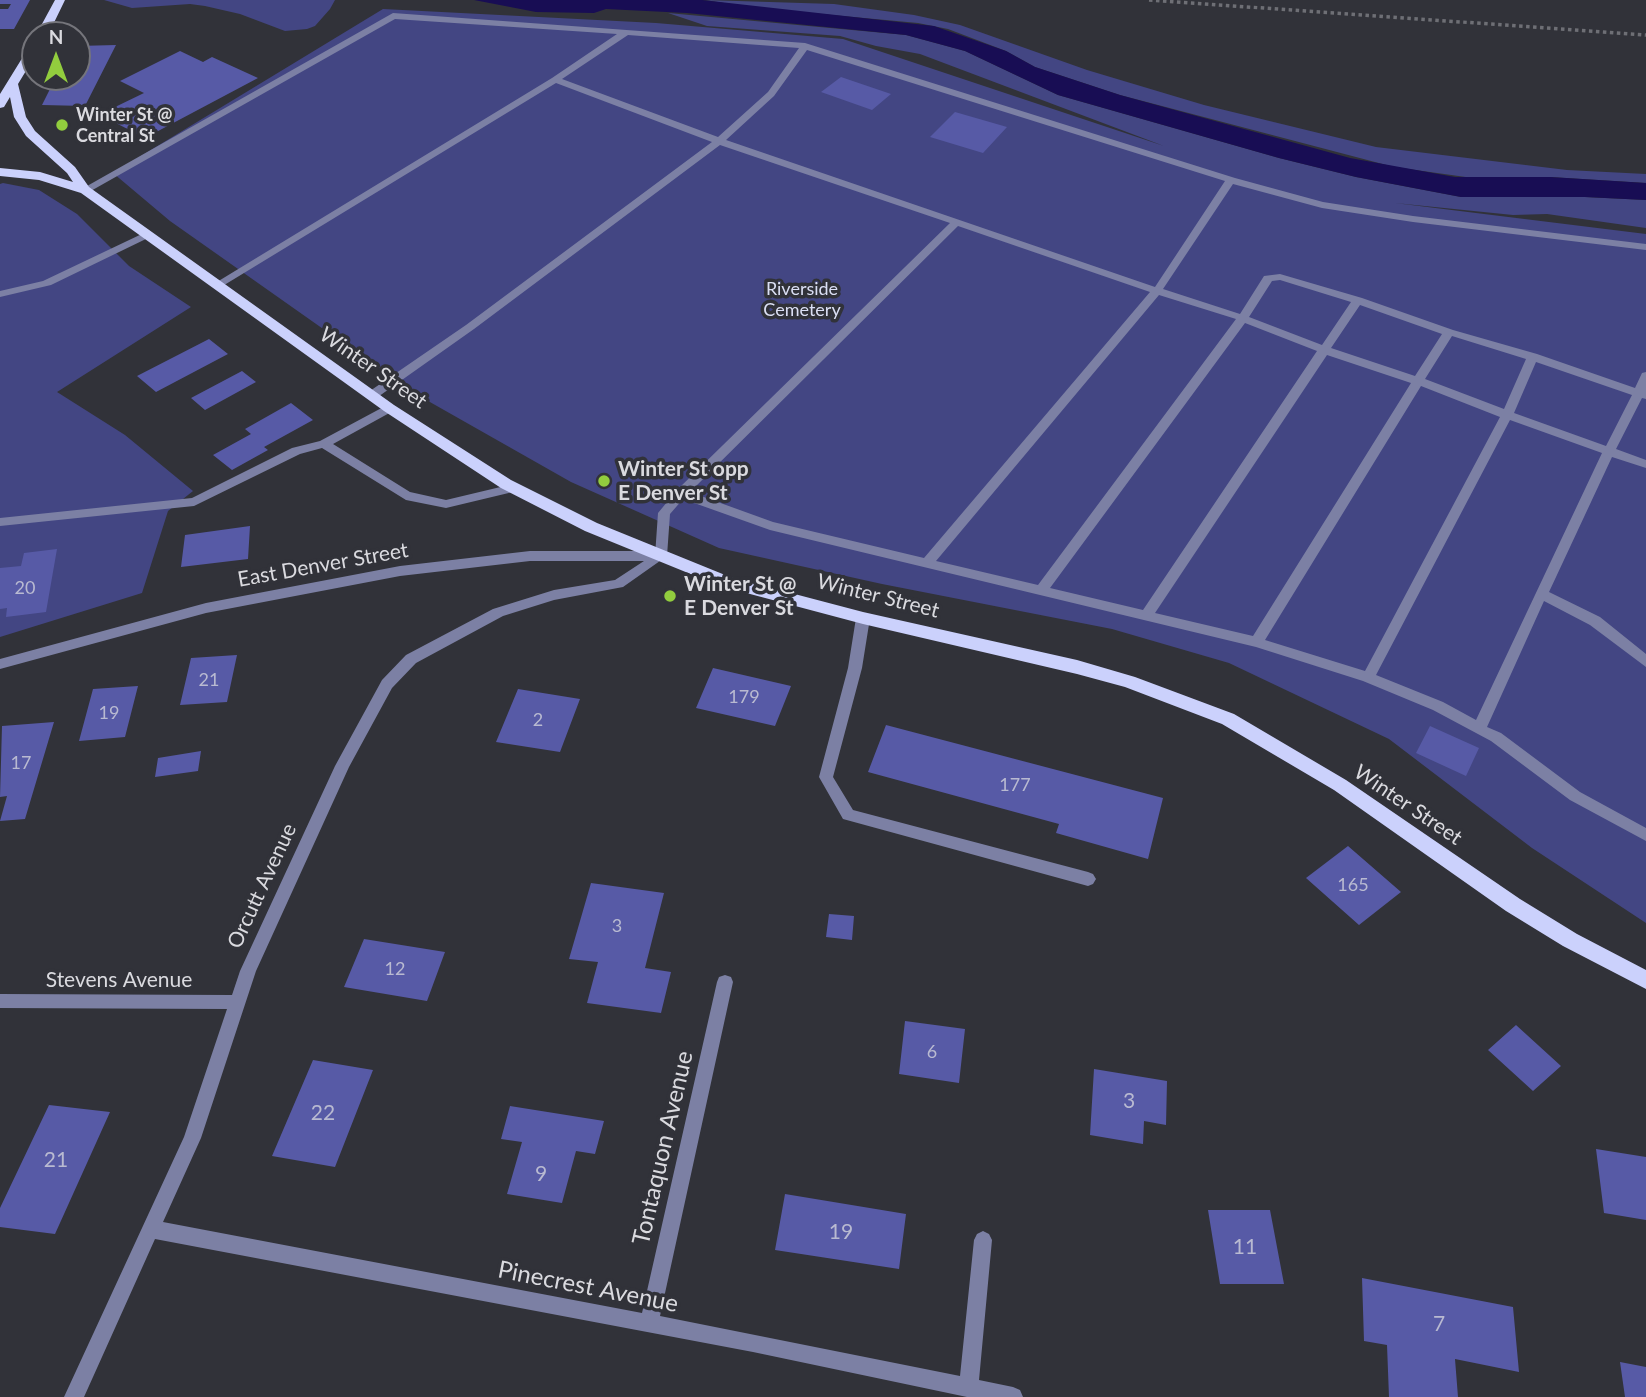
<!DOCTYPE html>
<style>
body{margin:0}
#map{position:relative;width:1646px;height:1397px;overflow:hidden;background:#313239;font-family:Lato,sans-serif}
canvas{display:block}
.north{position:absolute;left:21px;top:21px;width:70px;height:70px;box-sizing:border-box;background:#313239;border:2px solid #75757b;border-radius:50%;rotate:0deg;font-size:19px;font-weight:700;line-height:28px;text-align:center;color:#dadadf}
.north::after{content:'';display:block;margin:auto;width:24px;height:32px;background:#92cd3e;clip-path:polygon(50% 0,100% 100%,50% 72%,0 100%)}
</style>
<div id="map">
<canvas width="1646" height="1397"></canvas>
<div class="north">N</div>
</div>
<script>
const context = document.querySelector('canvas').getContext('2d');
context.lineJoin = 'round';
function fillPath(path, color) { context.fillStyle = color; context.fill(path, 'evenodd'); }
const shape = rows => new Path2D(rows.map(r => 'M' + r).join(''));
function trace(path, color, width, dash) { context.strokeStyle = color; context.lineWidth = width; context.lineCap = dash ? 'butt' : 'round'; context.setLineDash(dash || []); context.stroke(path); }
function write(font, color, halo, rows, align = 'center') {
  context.font = font + ' Lato,sans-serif'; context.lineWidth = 7; context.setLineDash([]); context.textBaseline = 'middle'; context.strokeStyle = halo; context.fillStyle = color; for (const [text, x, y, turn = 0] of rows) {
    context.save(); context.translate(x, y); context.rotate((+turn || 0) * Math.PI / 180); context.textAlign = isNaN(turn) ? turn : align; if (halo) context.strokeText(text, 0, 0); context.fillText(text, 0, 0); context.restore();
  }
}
fillPath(shape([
 [104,0,335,0,330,9,315,26,307,29,285,31,240,14,205,6,190,4,132,8],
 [705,0,834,4,914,15,960,25,1087,70,1204,105,1376,147,1567,170,1646,174,1646,183,1550,177,1480,179,1394,167,1120,95,1035,67,1006,51,948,29,918,23,756,8],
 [383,9,656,23,843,39,1164,146,920,54,876,46,840,36,707,26,668,13,906,35,965,51,1058,95,1279,158,1356,177,1461,197,1585,197,1646,200,1646,228,1547,214,1513,215,1395,203,1646,234,1646,923,1532,848,1389,739,1229,663,1112,629,882,584,719,548,571,482,414,393,170,221,113,173],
 [3,183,39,190,77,214,129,266,191,307,57,392,125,435,193,491,168,511,142,593,0,637,0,184]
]), '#434683');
fillPath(shape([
 [474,0,702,0,934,26,1006,51,1035,67,1120,95,1350,158,1455,177,1550,177,1646,183,1646,200,1585,197,1461,197,1356,177,1279,158,1058,95,965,51,906,35,687,13,606,9,594,13,536,12]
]), '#180d54');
fillPath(shape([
 [0,0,30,0,14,29,0,29,0,9,8,9,11,4,0,4],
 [116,45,85,106,42,105,56,77,77,77,77,46],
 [180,51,203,62,212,57,258,78,145,138,110,120,113,108,144,93,120,81],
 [841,77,891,94,872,110,821,92],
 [955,112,1007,127,983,153,930,137],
 [209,339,228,354,156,392,137,376],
 [242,371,256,382,205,410,191,398],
 [291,403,313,420,264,447,268,450,232,470,213,455,251,434,245,429],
 [250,526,248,559,181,567,185,535],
 [57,549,46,612,6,617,7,608,0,609,0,568,21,566,24,553],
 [237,655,227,702,180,705,191,658],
 [713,668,791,686,775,726,696,708],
 [138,686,125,737,79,741,93,689],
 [518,689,580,699,560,752,496,742],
 [54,722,25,819,0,821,7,796,0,797,2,726],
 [886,725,1163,798,1148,859,1056,833,1059,824,868,772],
 [1430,726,1479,748,1466,776,1416,753],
 [201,751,198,771,155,777,158,758],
 [1348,846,1401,892,1359,925,1306,878],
 [591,883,664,893,645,968,671,972,661,1013,587,1003,598,962,569,959],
 [829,914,854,916,852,940,826,937],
 [364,939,445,952,427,1001,344,987],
 [905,1021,965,1029,959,1083,899,1074],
 [1516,1025,1561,1066,1533,1091,1488,1050],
 [313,1060,373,1070,335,1167,272,1156],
 [1094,1069,1167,1081,1166,1125,1144,1121,1143,1144,1090,1135],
 [49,1105,110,1112,55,1234,0,1227,0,1208],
 [510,1106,604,1121,595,1154,576,1151,562,1203,507,1194,522,1142,501,1139],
 [1596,1149,1646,1157,1646,1220,1604,1213],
 [785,1194,906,1214,899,1269,775,1250],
 [1208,1210,1270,1210,1284,1284,1220,1284],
 [1362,1278,1513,1307,1519,1372,1455,1359,1458,1397,1389,1397,1387,1345,1364,1341],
 [1620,1362,1646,1367,1646,1397,1625,1397]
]), '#575aa6');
trace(shape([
 [1149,0,1646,35]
]), '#6e6f75', 3.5, [3.5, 3.5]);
fillPath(shape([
 [393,13,805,43,1235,178,1323,202,1413,216,1646,244,1646,250,1413,222,1322,208,1233,184,1163,289,1240,314,1264,276,1280,274,1362,298,1453,330,1537,354,1635,388,1642,373,1646,372,1646,399,1642,398,1616,449,1646,460,1646,468,1612,457,1549,592,1600,617,1646,654,1646,667,1590,625,1544,601,1487,727,1501,733,1580,792,1646,828,1646,841,1570,800,1491,741,1433,710,1363,681,1256,647,770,530,683,499,670,514,667,556,661,561,656,559,655,556,658,513,677,490,950,223,720,145,474,329,375,399,367,399,367,393,466,325,712,142,556,83,221,287,217,288,212,285,552,78,617,34,395,19,89,192,80,190,393,13],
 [628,35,799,48,768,92,718,137,562,79,628,35],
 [807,50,1225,181,1155,287,726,140,774,96,807,50],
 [958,226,1150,292,924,558,773,522,690,492,958,226],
 [1280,280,1351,302,1322,345,1249,317,1272,281,1280,280],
 [1159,295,1236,319,1038,585,936,561,1159,295],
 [1360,305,1442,334,1415,376,1331,348,1360,305],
 [1245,323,1317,351,1143,610,1050,588,1245,323],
 [1452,336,1526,359,1504,409,1425,379,1452,336],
 [1327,355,1411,383,1253,636,1155,613,1327,355],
 [1536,362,1632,395,1606,446,1514,413,1536,362],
 [1421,386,1500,417,1365,671,1265,640,1421,386],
 [1510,420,1602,453,1476,720,1443,702,1376,675,1510,420],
 [146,232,150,233,150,237,51,285,0,297,0,291,43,281,146,232],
 [389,404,395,408,393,411,333,444,410,492,446,500,513,484,517,485,519,488,517,491,446,508,406,500,322,448,300,454,194,506,0,526,0,518,192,498,292,448,320,441,389,404],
 [863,613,870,618,862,668,833,777,853,810,1088,872,1093,874,1096,879,1093,884,1088,886,843,819,819,777,848,668,856,618,863,613]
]), '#7c80a4');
fillPath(shape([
 [530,551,661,551,667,556,623,587,554,600,503,616,416,663,392,688,349,767,256,971,201,1138,163,1222,642,1313,717,982,719,977,725,975,731,977,733,982,660,1316,960,1376,974,1240,977,1234,983,1231,989,1234,992,1240,979,1380,1013,1387,1020,1390,1023,1397,967,1397,753,1352,155,1239,84,1397,64,1397,184,1137,227,1009,0,1008,0,994,232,995,240,971,335,766,382,680,406,655,493,609,554,590,615,580,644,561,530,561,400,576,206,613,0,669,0,659,206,603,400,566,530,551]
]), '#7c80a4');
fillPath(shape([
 [55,0,65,0,48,35,36,35,55,0],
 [35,44,35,56,18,84,26,117,35,131,75,167,89,187,394,405,511,480,597,523,730,577,863,612,1077,660,1135,677,1234,714,1346,780,1520,899,1577,934,1646,970,1646,989,1563,946,1506,911,1334,790,1222,724,1125,687,1077,674,863,624,720,586,585,531,501,488,384,411,81,193,39,180,0,176,0,168,40,172,73,182,67,173,26,136,14,117,10,97,4,107,0,108,0,94,29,47,35,44]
]), '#cbd1fc');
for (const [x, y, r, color] of [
 [62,125,7,"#92cd3e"],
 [604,481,7,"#92cd3e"],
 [670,596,7,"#92cd3e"]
]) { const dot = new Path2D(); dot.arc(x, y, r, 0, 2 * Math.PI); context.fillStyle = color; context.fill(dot); trace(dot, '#313239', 2.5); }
write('bold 18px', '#dadadf', '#313239', [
 ["Winter St @",76,115],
 ["Central St",76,136]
], 'left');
write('18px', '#dbdff4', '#313239', [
 ["Riverside",802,289],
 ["Cemetery",802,310]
]);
write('18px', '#b9bad1', null, [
 ["20",25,588],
 ["21",209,680],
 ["179",744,697],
 ["19",109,713],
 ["2",538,720],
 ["17",21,763],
 ["177",1015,785],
 ["165",1353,885],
 ["3",617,926],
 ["12",395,969],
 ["6",932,1052]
]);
write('21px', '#dadadf', '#313239', [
 ["Winter Street",373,368,35],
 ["East Denver Street",323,565,-10],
 ["Winter Street",878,596,14],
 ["Winter Street",1408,805,34],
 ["Orcutt Avenue",262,886,-65],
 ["Stevens Avenue",119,980]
]);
write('bold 21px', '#dadadf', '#313239', [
 ["Winter St opp",618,469],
 ["E Denver St",618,493],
 ["Winter St @",684,584],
 ["E Denver St",684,608]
], 'left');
write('21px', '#b9bad1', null, [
 ["3",1129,1101],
 ["22",323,1113],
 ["21",56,1160],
 ["9",541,1174],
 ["19",841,1232],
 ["11",1245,1247],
 ["7",1439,1324]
]);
write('24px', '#dadadf', '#313239', [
 ["Tontaquon Avenue",663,1148,-77],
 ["Pinecrest Avenue",588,1287,11]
]);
</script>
